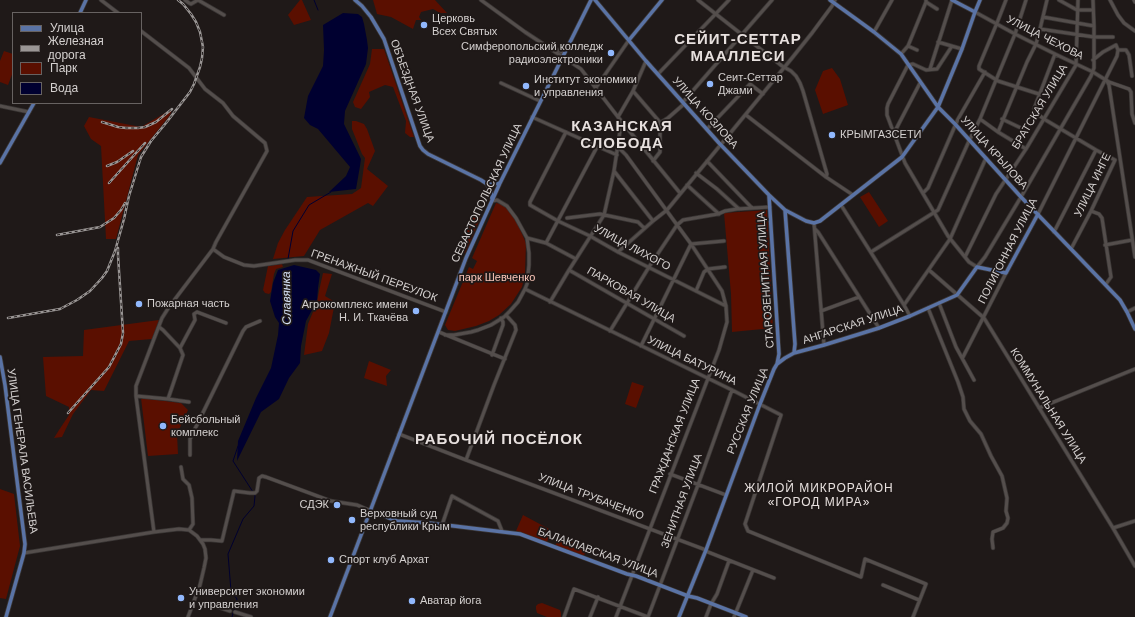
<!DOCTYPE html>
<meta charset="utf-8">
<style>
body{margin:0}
#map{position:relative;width:1135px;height:617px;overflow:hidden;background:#1f1918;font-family:Helvetica,sans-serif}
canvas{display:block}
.legend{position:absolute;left:12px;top:12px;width:130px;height:92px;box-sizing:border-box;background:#1f1918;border:1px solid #676261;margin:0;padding:5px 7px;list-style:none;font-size:12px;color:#d4d0cf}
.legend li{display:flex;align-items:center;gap:8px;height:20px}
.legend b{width:20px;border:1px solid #676261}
</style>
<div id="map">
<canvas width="1135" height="617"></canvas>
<ul class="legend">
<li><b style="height:5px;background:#5a73a5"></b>Улица</li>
<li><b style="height:5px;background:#9a9695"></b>Железная дорога</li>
<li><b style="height:11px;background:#5a0f00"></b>Парк</li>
<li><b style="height:11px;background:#000030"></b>Вода</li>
</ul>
</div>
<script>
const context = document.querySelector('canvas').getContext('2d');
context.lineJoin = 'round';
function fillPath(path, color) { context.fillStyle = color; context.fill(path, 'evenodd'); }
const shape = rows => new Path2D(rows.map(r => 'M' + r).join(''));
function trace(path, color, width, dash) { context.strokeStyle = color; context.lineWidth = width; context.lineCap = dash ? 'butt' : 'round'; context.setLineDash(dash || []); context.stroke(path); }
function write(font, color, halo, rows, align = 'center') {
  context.font = font + ' Helvetica,sans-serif'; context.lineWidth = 3.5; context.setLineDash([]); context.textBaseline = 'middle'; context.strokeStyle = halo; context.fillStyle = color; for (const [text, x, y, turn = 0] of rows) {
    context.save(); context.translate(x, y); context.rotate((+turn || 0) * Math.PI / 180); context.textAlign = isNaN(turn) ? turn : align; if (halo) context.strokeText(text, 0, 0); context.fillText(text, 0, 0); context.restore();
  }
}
fillPath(shape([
 [300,0,302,0,311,20,294,25,288,15],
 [373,0,435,0,447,13,440,13,433,9,421,12,419,17,421,20,416,20,413,29,391,17,377,14],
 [372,49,384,49,414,137,410,137,405,133,406,121,393,87,385,85,369,92,370,97,361,109,355,107,353,102,370,64],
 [4,51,13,54,13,72,8,85,0,82,0,61],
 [832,68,840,79,848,105,823,114,815,90,823,71],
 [172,109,170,115,138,155,116,239,106,239,101,146,91,139,84,126,89,117,141,127],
 [352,121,356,121,364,124,367,129,375,151,367,169,388,186,373,206,368,203,320,230,304,256,273,259,278,243,285,230,307,197,352,194,361,188,365,158,362,154,352,129],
 [869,192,888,221,879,227,860,197],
 [496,203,502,204,508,209,516,220,526,243,525,274,522,287,511,304,499,315,489,321,476,326,455,331,448,330,445,325,469,267,473,269,477,261,472,258],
 [767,210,773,328,732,332,731,294,724,213],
 [475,211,482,214,465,253,461,254,459,251,463,241,461,239],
 [282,264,283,267,276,269,274,274,271,292,269,294,265,293,263,290,268,266],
 [323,273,332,274,325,296,335,302,329,333,322,351,304,355,308,324,317,302,319,291],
 [159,320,152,339,129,341,104,391,91,390,73,414,62,437,54,438,59,430,69,415,69,407,46,396,43,357,83,356,84,330],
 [369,361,391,370,386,376,387,386,364,378],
 [632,382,644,386,636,408,625,404],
 [141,398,181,403,188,410,177,434,178,454,148,456],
 [0,489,14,494,20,546,6,599,0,598],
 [523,515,551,530,547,542,516,531],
 [561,535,588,550,587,551,584,555,581,555,555,546],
 [542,603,560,610,561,613,561,617,547,617,537,613,536,609,536,606,538,604]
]), '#5a0f00');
fillPath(shape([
 [343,13,358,14,362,17,364,24,367,40,368,48,366,64,345,111,344,124,361,159,360,166,356,189,329,192,346,176,350,167,318,129,310,125,304,118,308,96,323,66,324,50,323,25],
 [294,265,316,270,320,274,318,288,317,301,306,321,301,346,300,363,289,378,279,399,261,412,237,461,238,441,256,398,271,368,278,335,279,323,275,317,270,301,273,283,278,270]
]), '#000030');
trace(shape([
 [314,0,318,10],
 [288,259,293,231,309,205,331,192],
 [238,446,233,461,253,492],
 [232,617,237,599,231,591,228,554,243,519,254,506,255,496,254,494]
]), '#000030', 1);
const minor = shape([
 [101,0,118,13],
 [185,0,189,3,191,4,198,0,224,15],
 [481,0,525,32,566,59,581,69,618,117,680,193],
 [698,0,782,66,791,71,796,76,800,83,803,91,827,174,826,177],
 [926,0,926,2,937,9],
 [1006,0,997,23,979,66,979,69,998,81,1039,94],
 [1059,0,1077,10,1093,10],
 [1110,0,1118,15,1124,23,1135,31],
 [1134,0,1135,2],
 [975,12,1015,34,1055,54,1093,72,1109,82,1129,89,1131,92,1132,114,1135,123],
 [1043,17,1094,26],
 [1040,29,1094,37,1113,37],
 [141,31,189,68,205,89,223,103,233,116,265,143,267,151,216,242,213,249,169,307,162,318,136,386,136,396,154,532],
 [874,32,892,0],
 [938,42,962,49],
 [908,46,917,50],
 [952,46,937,69,926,70,913,64,908,65,888,104,887,108,887,115,905,163,948,236,969,262,977,267,985,257,1021,197,1091,76,1094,68,1094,26,1093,0],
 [550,47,554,48,564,53],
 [1118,50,1126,50,1129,55,1132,76],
 [901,54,908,46,926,2],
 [1055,54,1034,109,1035,112,1044,119,1096,150,1115,160],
 [930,69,952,0],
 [658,74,729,0],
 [1106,79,1109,85,1135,257],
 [501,83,540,101],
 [595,89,629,40],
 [633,91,658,120,660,123,660,152,653,161],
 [683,102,772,0],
 [0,106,29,112],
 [746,115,826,177,853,195],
 [532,117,617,155],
 [618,117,633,91,646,61],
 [980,119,998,132,1026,149],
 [1002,119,1023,129],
 [660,123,668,118,684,104],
 [707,129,750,84,763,94],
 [566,132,530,202,530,205,558,221,590,236,618,252,726,306],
 [998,132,1027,62,1036,44,1040,29,1047,0],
 [894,133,920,83],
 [707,161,752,208],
 [614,171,653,221],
 [696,173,717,189,739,209],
 [687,185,719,214],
 [923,193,928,188,958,119,985,72],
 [841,205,904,305,910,316],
 [1091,211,1099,214,1102,218,1111,277,1106,284],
 [1038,214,1117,56,1118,50,1116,45,1103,52,1093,60],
 [567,218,600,214,638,222,644,228],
 [814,223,824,345],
 [815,229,818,232,879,328],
 [1054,232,1096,150],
 [527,238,546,243,576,259],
 [546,243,597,147],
 [1105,245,1132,240],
 [213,249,224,257,244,265,254,266,295,260,308,260,446,312],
 [1071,249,1091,211,1115,160],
 [618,252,653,221,667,210,792,58,812,33,832,6,835,0],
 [871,252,938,210,969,141,980,119,1015,34,1026,0],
 [965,257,996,194,1026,149,1076,65,1078,0],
 [569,270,684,336],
 [929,270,984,318,1113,528,1135,566],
 [525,289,732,390,781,415,745,524,748,531,861,577,865,559,926,584,913,617],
 [696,291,704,272,708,269,725,267],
 [550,302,569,270,604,215,614,171,621,124,622,123],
 [939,303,956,347,974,380],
 [904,305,950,239,986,158],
 [928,308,958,382,963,397,964,409,970,421,981,434,991,456,1002,476,1007,498,1006,511,1008,518,1007,523,1003,528,993,532,992,539,993,548],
 [821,311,859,297],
 [1127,312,1135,308],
 [159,327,163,330,180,348,183,355,168,399],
 [610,331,649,267,677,225,683,220,718,214,725,211,737,209,770,207],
 [439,332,505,359],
 [445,335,454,335,471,332,478,330,491,325,504,317,510,311,518,302,525,289,527,284,529,265,529,253,527,238,516,218,507,206,497,200,492,201],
 [641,346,691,244,724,241],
 [180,348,195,320,194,314,197,312,226,323],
 [492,355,503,325,503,322,501,318],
 [963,357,1006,273],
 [136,396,168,399,189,402],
 [1039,408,1135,369],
 [399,434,466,460,706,550,708,552,774,578],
 [190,455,190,439,243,331,246,327,260,321],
 [466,460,494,385,516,330,515,325,506,315],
 [181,467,183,479,189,485,192,498,193,524,189,530],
 [670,474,726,495],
 [442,525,452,496,498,521,502,531],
 [1113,528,1135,521],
 [200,540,211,540,222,541,234,491,250,493,255,493,257,491,259,478,262,476,266,477,331,501,357,505,371,511],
 [24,553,154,532,179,529,189,530,197,536,203,544,205,549,206,558,204,568,200,585,188,617],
 [883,585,919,600],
 [212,605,230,611],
 [235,612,251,617],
 [564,617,574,589,648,617],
 [590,617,598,597],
 [616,617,719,350,727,322,726,306,722,291,691,244,626,155,618,147],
 [648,617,698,485,732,390],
 [706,617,711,604,717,594,729,561],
 [734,617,753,570]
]);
const major = shape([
 [355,0,362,6,371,17,384,39,420,146,423,150,428,154,481,180,487,184,491,192,492,199],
 [595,0,646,61,719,143,769,195,785,210,806,221,814,223,820,221,902,157,938,107,962,49,975,12,980,0],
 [830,0,874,32,901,54,938,107,955,124,973,144,1021,197,1120,300,1127,312,1135,329],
 [952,0,975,12],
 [80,13,86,0],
 [629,40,662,0],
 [0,163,34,103],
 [487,184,493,184,500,183],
 [769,196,779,354,777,364],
 [785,210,795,344,794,353],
 [0,357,5,385,25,544,24,553,6,617],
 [371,511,397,521,429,523,520,534,627,574,636,576,688,596,697,598,746,617],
 [330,617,466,258,500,183,591,0],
 [679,617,706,550,760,404,774,369,777,364,785,358,794,353,824,345,879,328,910,316,957,295,977,267,1006,273,1038,214]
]);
trace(minor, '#3a3635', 4.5);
trace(major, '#3a3635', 5);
trace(minor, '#544e4c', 3);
trace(major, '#5a73a5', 3.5);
const rail = shape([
 [102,122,118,127,126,128,138,128,145,127,156,122,172,109],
 [107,166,117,162,133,151],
 [109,183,145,143],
 [57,235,100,227,114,218,121,210,125,203],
 [8,318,60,309,77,300,90,291,102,278,107,271,115,251,124,219,129,196,141,157,151,141,166,123,190,92,194,84,200,67,202,58,203,47,200,32,196,22,191,14,183,4,178,0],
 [68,413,109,367,121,344,123,333,118,255,118,248]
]);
trace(rail, '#9a9695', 2.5);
trace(rail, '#1f1918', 1, [3]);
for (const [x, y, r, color] of [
 [424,25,4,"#91b8fd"],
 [611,53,4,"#91b8fd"],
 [710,84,4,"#91b8fd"],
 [526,86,4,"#91b8fd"],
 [832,135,4,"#91b8fd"],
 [139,304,4,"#91b8fd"],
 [416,311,4,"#91b8fd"],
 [163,426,4,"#91b8fd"],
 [337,505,4,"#91b8fd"],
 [352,520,4,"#91b8fd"],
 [331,560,4,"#91b8fd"],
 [181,598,4,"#91b8fd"],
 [412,601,4,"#91b8fd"]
]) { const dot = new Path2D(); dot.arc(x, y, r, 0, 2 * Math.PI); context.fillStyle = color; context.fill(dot); trace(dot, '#1f1918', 1.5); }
write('11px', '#d4d0cf', '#1f1918', [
 ["Церковь",432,19],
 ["Всех Святых",432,32],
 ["Симферопольский колледж",603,47,"right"],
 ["радиоэлектроники",603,60,"right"],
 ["Сеит-Сеттар",718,78],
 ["Джами",718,91],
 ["Институт экономики",534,80],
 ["и управления",534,93],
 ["КРЫМГАЗСЕТИ",840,135],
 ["Пожарная часть",147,304],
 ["Агрокомплекс имени",408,305,"right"],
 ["Н. И. Ткачёва",408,318,"right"],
 ["Бейсбольный",171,420],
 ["комплекс",171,433],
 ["СДЭК",329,505,"right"],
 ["Верховный суд",360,514],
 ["республики Крым",360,527],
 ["Спорт клуб Архат",339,560],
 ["Университет экономии",189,592],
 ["и управления",189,605],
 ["Аватар йога",420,601]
], 'left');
write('11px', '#d4d0cf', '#1f1918', [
 ["УЛИЦА ЧЕХОВА",1045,38,27],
 ["ОБЪЕЗДНАЯ УЛИЦА",412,91,70],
 ["БРАТСКАЯ УЛИЦА",1040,107,-59],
 ["УЛИЦА КОЗЛОВА",705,113,48],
 ["УЛИЦА КРЫЛОВА",994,153,48],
 ["УЛИЦА ИНГЕ",1093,185,-64],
 ["СЕВАСТОПОЛЬСКАЯ УЛИЦА",487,193,-65],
 ["УЛИЦА ЛИХОГО",632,248,28],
 ["ПОЛИГОННАЯ УЛИЦА",1008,251,-63],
 ["ГРЕНАЖНЫЙ ПЕРЕУЛОК",374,276,20],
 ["СТАРОЗЕНИТНАЯ УЛИЦА",766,280,-94],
 ["ПАРКОВАЯ УЛИЦА",631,295,30],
 ["АНГАРСКАЯ УЛИЦА",853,325,-18],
 ["УЛИЦА БАТУРИНА",692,361,26],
 ["КОММУНАЛЬНАЯ УЛИЦА",1048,406,58],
 ["РУССКАЯ УЛИЦА",748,411,-68],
 ["ГРАЖДАНСКАЯ УЛИЦА",675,436,-69],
 ["УЛИЦА ГЕНЕРАЛА ВАСИЛЬЕВА",22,451,82],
 ["УЛИЦА ТРУБАЧЕНКО",591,497,21],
 ["ЗЕНИТНАЯ УЛИЦА",682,501,-70],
 ["БАЛАКЛАВСКАЯ УЛИЦА",598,553,20]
]);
write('11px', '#fbc6b9', '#1f1918', [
 ["парк Шевченко",497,278]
]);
write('italic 12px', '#d6e2f7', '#1f1918', [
 ["Славянка",287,298,-91]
]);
context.letterSpacing = '1px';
write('12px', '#e7e0de', '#1f1918', [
 ["ЖИЛОЙ МИКРОРАЙОН",819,489],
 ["«ГОРОД МИРА»",819,503]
]);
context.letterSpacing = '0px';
context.letterSpacing = '1px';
write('bold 15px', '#e7e0de', '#1f1918', [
 ["СЕЙИТ-СЕТТАР",738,40],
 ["МААЛЛЕСИ",738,57],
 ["КАЗАНСКАЯ",622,127],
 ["СЛОБОДА",622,144],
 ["РАБОЧИЙ ПОСЁЛОК",499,440]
]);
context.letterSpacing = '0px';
</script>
